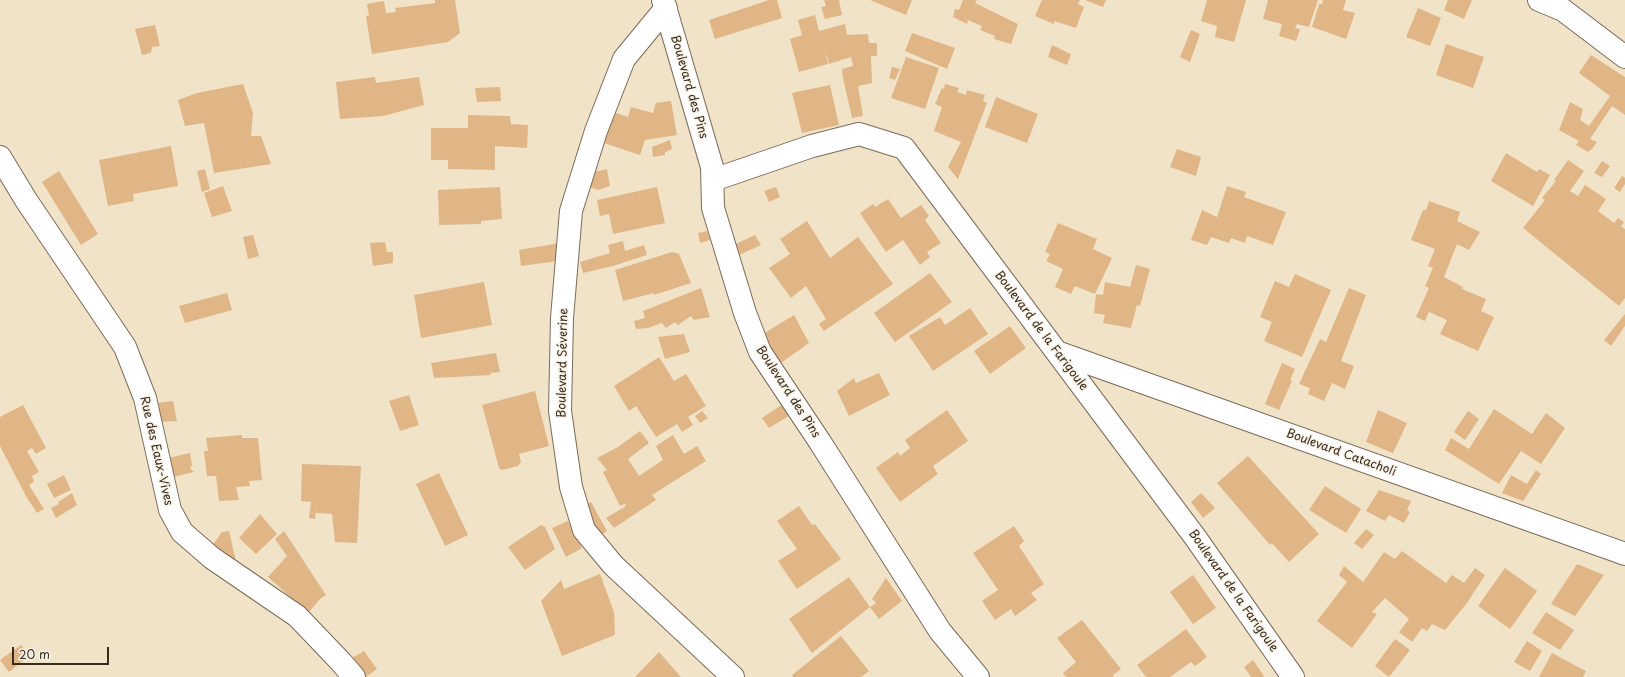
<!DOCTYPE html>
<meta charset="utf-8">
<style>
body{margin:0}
#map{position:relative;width:1625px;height:677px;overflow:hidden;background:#f1e3c8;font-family:"Playpen Sans",sans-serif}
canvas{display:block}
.scale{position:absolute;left:12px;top:647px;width:97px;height:18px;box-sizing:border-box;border:2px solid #3b2a1e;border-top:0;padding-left:5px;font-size:12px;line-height:14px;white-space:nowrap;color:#3b2a1e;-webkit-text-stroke:3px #f7f3e8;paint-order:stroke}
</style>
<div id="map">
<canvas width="1625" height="677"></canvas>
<div class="scale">20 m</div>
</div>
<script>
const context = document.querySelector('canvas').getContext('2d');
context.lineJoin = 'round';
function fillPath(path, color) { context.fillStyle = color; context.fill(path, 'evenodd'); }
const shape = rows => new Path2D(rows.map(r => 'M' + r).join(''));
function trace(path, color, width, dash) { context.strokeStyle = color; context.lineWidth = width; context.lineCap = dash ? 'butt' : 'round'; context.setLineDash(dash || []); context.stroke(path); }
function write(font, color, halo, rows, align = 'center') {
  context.font = font + ' "Playpen Sans",sans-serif'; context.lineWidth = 3; context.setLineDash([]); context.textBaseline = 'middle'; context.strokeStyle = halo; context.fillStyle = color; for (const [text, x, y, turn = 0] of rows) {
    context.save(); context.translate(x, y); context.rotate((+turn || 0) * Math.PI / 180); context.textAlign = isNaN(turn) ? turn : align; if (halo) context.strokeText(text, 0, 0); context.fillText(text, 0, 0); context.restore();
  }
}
fillPath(shape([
 [435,0,455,0,460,33,448,42,372,54,366,16,369,16,367,4,384,1,386,13,396,12,395,8,435,3],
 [769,0,777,0,782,18,715,39,709,20],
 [824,0,839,0,842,15,825,19,821,7,826,6],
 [870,0,912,0,906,15],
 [963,0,977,0,975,3,1018,24,1011,44,994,39,995,36,980,30,982,26,968,20,967,24,953,17,955,9,959,10],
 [1042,0,1080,0,1078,4,1084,7,1076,28,1054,21,1054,24,1035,16],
 [1085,0,1106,0,1103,7],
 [1207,0,1246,0,1234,42,1215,37,1217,26,1201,21],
 [1268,0,1318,0,1309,27,1297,24,1295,28,1300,29,1296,41,1279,36,1282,24,1263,19],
 [1323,0,1346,0,1343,10,1355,13,1346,39,1312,27,1319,4,1322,4],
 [1448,0,1472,0,1464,19,1444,10],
 [1418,8,1441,18,1430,46,1406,37],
 [815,15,819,31,845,24,847,35,868,34,869,43,877,43,877,56,871,56,872,83,858,86,863,116,852,118,843,78,842,69,853,66,851,57,829,64,825,49,828,64,799,72,790,39,802,35,798,20],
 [155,25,160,46,152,47,151,53,142,55,135,29],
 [1191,30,1200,34,1190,62,1180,57],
 [912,33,955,48,947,69,905,51],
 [1446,44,1484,57,1473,88,1436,75],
 [1052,45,1071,54,1067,65,1048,57],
 [1591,55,1625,77,1625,115,1612,106,1590,139,1597,142,1592,149,1588,152,1576,145,1579,141,1559,130,1570,102,1583,109,1580,120,1589,126,1610,96,1579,73],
 [906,57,939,68,925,109,891,98],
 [892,67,900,69,895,80,889,78],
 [375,77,376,83,419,77,424,105,383,116,340,119,336,82],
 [243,84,253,113,251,136,261,136,271,164,214,173,204,123,185,126,178,100,197,93],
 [945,84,959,88,957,92,966,95,967,90,985,95,983,101,987,103,958,179,948,167,961,142,934,131,942,107,935,104,942,88,944,89],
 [830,85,839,125,802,133,792,93],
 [500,87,501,101,477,102,475,88],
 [996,97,1038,114,1027,143,985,127],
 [671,101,677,135,645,140,640,155,601,142,613,112,628,117,631,107,653,113,656,103],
 [468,115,510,116,511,124,528,125,527,148,495,146,495,170,448,169,448,160,431,160,431,128,468,128],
 [670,140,672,149,665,152,665,155,653,157,652,147],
 [171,146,178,186,133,194,134,201,108,206,99,160],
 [1177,149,1201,157,1196,176,1170,167],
 [1506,153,1537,172,1539,169,1550,175,1533,206,1491,181],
 [1568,160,1584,171,1570,191,1578,196,1585,185,1606,199,1598,211,1614,223,1618,218,1624,222,1621,226,1625,229,1625,298,1619,306,1523,228,1545,200,1542,198,1556,181,1554,180],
 [1602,161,1610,166,1602,177,1594,173],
 [205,169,210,189,202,192,197,171],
 [607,169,610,186,598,190,586,186,589,173],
 [59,171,98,234,81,245,42,182],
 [1622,176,1625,178,1625,184,1620,192,1614,188],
 [223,186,232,211,212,217,204,193],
 [1227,186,1246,192,1244,197,1286,212,1273,245,1247,236,1245,243,1231,238,1229,243,1211,237,1207,245,1191,240,1202,210,1217,217],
 [500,187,502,219,481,221,481,224,439,225,438,190],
 [657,187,665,223,613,234,609,214,600,216,597,200],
 [776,187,780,197,769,202,764,191],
 [888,199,901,218,921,205,929,216,925,220,941,243,927,252,930,257,920,265,903,240,886,252,860,213,873,204,875,207],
 [1429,201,1460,212,1457,221,1480,232,1469,250,1457,244,1444,277,1463,287,1462,289,1486,299,1481,311,1494,317,1478,351,1440,334,1447,320,1429,312,1425,321,1416,317,1429,288,1425,286,1433,268,1428,266,1435,249,1411,240,1423,210,1426,210],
 [807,221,830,258,858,237,893,284,824,331,819,324,826,319,806,286,791,298,769,268,790,254,780,239],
 [1058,223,1097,239,1093,249,1112,258,1095,294,1075,286,1071,294,1055,287,1063,269,1046,261,1050,254,1045,252],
 [707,231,710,240,700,243,698,233],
 [253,235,259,256,248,259,243,237],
 [755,235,761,245,739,255,736,244],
 [623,241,625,251,644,245,647,255,613,266,583,273,580,262,610,253,608,245],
 [385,242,387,252,393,252,393,263,373,266,370,243],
 [560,243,558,261,521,266,519,250],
 [672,252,679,254,691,283,654,295,654,293,623,301,615,270],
 [1136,265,1150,269,1140,306,1137,305,1131,328,1103,323,1105,315,1094,313,1096,294,1103,295,1105,282,1130,287],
 [930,273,952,302,895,342,874,313],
 [1295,274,1331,290,1302,357,1264,341,1272,322,1260,317,1275,281,1289,287],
 [484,282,492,325,421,338,414,295],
 [701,288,710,317,694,320,691,316,678,325,675,322,666,328,662,323,648,328,636,329,634,321,645,318,643,311],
 [1349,288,1366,295,1341,361,1354,366,1345,389,1332,383,1324,401,1308,394,1310,388,1299,384,1320,339,1326,342],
 [227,293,232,310,185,323,179,306],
 [970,308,988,334,933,371,909,336,940,317,945,325],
 [1625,314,1625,326,1611,346,1604,340],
 [794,315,809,343,778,365,763,334],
 [1010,326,1026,348,990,374,974,351],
 [684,334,690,352,665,359,658,337],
 [496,353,500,372,490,373,491,375,434,378,431,363],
 [659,357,674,381,686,374,706,406,688,417,693,425,682,432,677,424,656,437,636,406,629,411,614,386],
 [1282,363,1295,369,1290,380,1292,381,1279,410,1265,404],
 [879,373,890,395,849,416,837,391,854,378,856,383],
 [535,391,549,446,519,454,521,462,518,466,502,470,499,468,482,405],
 [409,395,419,425,400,431,389,401],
 [173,401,177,421,160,422,156,403],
 [786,402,792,414,769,428,762,418],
 [23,405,46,448,36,454,32,448,27,451,39,472,32,476,34,482,29,485,44,509,37,513,27,498,0,446,0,417],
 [1494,409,1532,434,1546,413,1565,428,1541,464,1521,451,1499,484,1445,450,1451,438,1469,449],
 [947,410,968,441,933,466,938,474,900,502,876,468,898,452,900,456,910,448,905,440],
 [1378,410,1407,423,1393,453,1366,442],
 [702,411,708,418,700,423,695,416],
 [1468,411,1479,419,1465,440,1454,432],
 [640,431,649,443,628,459,639,476,663,460,656,446,673,435,684,454,697,446,706,461,652,495,656,500,614,528,606,518,626,506,625,504,620,506,603,472,607,470,597,458,618,447],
 [242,435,242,438,258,438,262,480,249,481,250,486,236,487,239,500,219,501,216,476,207,476,204,451,208,451,206,438],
 [190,453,192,465,190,468,194,472,173,477,168,458],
 [1248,456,1319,534,1289,562,1272,543,1270,545,1217,483],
 [302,464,361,466,357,543,335,542,332,514,316,513,317,501,315,519,309,518,311,502,301,501],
 [1536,470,1541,474,1523,501,1502,493,1511,475,1527,484],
 [439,473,468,535,445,546,416,484],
 [64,475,71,490,54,498,47,484],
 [1325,486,1361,509,1346,533,1309,510],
 [1379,490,1411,501,1407,510,1410,512,1404,523,1389,515,1385,521,1366,511],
 [72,493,77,505,56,518,51,508,59,504,58,502],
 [1201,493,1215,508,1203,518,1191,502],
 [591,502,607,531,597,538,582,505],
 [799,506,812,525,815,524,841,559,797,589,778,561,797,549,777,521],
 [260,514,277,534,256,554,239,538],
 [568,521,582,548,566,557,552,528],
 [541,525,545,527,555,549,525,570,508,547],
 [1014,526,1024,541,1019,546,1044,584,1031,593,1037,600,1015,616,1011,609,995,620,982,601,998,590,973,553],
 [1366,529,1374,535,1362,549,1354,543],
 [229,531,237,566,211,547,222,532],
 [284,531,326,595,321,598,308,613,268,577,287,556,275,539],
 [1402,551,1446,583,1452,575,1464,583,1475,568,1485,575,1467,603,1445,630,1432,624,1427,631,1422,628,1412,642,1399,632,1409,619,1385,598,1372,612,1377,614,1352,648,1317,621,1347,582,1339,575,1344,566,1363,582,1384,552,1395,559],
 [1577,564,1604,575,1575,616,1551,604],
 [1505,568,1537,591,1510,629,1478,606],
 [600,574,614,612,615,635,562,656,541,601,561,580,564,589],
 [1193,575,1216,608,1193,624,1170,592],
 [849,577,870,607,812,653,789,619],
 [886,578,902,601,879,619,870,607,876,603,872,599],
 [1546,612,1574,630,1560,650,1532,633],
 [1082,620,1121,669,1113,675,1114,677,1066,677,1063,673,1076,662,1057,638],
 [1186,629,1207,657,1195,666,1191,662,1170,677,1146,677,1137,665],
 [841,636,869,671,861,677,793,677,792,675],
 [1395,639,1410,650,1389,677,1375,666],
 [1527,641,1542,651,1530,671,1514,662],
 [21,645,30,655,9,672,0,660],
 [364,651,377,669,366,677,352,658],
 [659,652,681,677,635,677],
 [1552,653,1586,671,1583,677,1539,677],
 [1253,660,1264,676,1263,677,1251,677,1244,667]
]), '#e0b686');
const street = shape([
 [663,0,712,167,713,208,745,313,760,352,820,442,940,631,978,677],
 [1539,0,1563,10,1625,57],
 [666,8,624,59,596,131,571,211,562,318,560,411,571,487,584,530,613,565,733,677],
 [0,157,26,200,125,347,145,398,170,510,182,532,212,558,297,616,341,662,354,677],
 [713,180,812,146,859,134,904,148,1195,537,1293,677],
 [1057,352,1625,554]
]);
trace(street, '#7b6b5a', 24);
trace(street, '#fff', 22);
write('12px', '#3b2a1e', '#f7f3e8', [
 ["Boulevard des Pins",689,87,74],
 ["Boulevard de la Farigoule",1041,331,53],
 ["Boulevard Séverine",563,363,-89],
 ["Boulevard des Pins",788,392,57],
 ["Rue des Eaux-Vives",156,451,77],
 ["Boulevard Catacholi",1341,453,20],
 ["Boulevard de la Farigoule",1233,591,55]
]);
</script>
